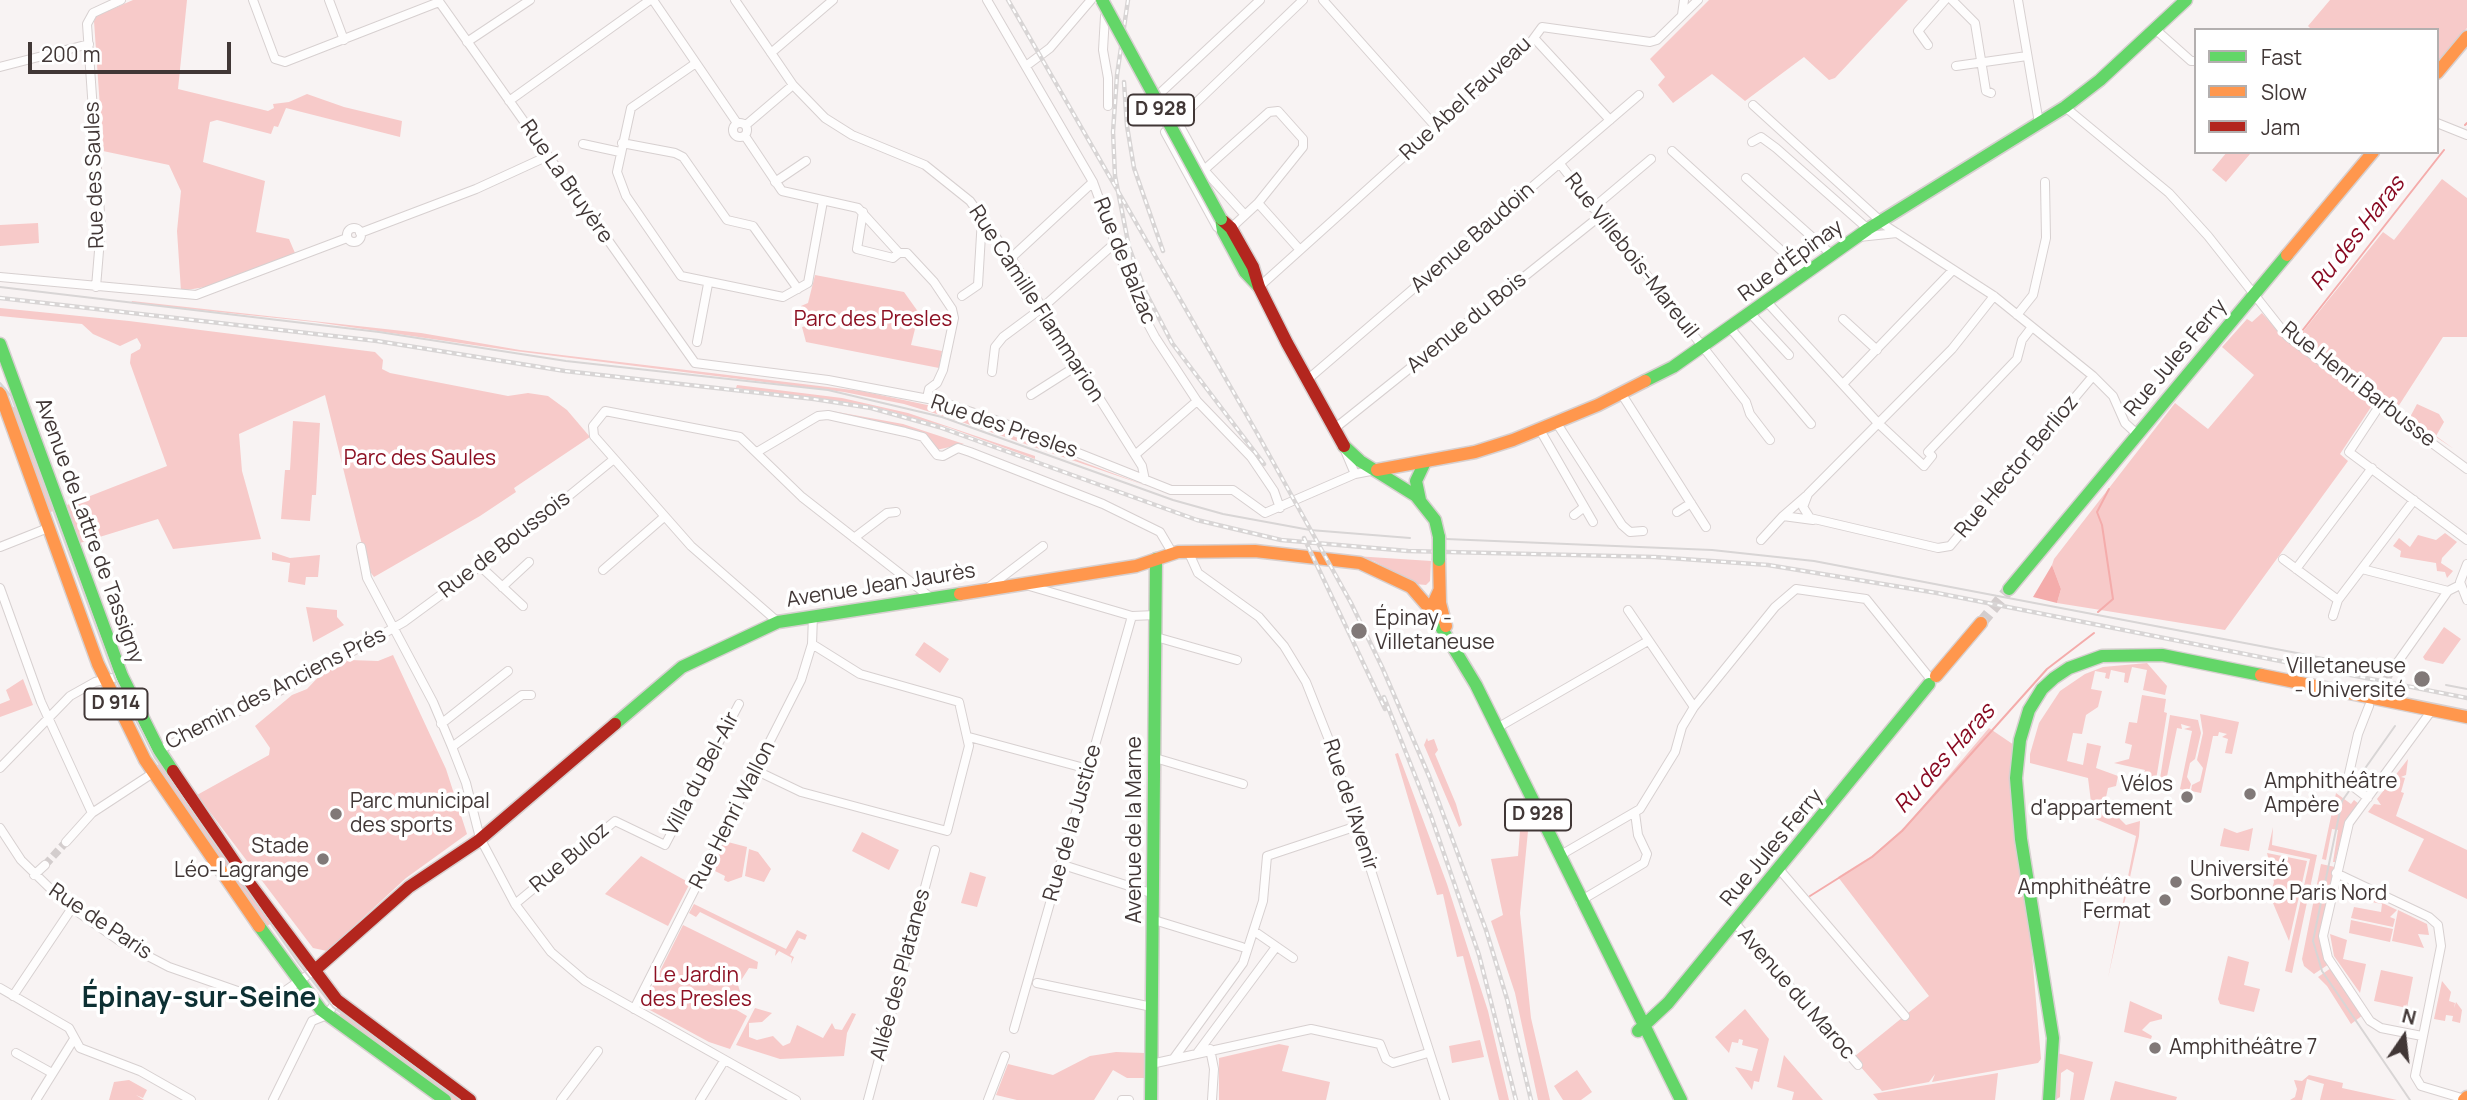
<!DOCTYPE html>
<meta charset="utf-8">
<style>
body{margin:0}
#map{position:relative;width:2467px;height:1100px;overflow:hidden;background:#f8f3f3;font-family:Manrope,sans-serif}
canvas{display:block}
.legend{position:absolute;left:2194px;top:28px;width:245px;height:126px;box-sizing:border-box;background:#fff;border:2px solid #b3afaf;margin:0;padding:9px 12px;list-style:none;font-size:21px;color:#413736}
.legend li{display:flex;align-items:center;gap:14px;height:35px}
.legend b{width:35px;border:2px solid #b3afaf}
.north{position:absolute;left:2369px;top:1002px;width:70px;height:70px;-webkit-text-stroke:5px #fff;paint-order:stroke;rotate:14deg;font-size:19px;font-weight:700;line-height:28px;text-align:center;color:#413736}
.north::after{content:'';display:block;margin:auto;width:24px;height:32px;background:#413736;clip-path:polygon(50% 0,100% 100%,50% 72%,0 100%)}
.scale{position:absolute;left:28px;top:42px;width:203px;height:32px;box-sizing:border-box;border:4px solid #413736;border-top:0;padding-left:9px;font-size:21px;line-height:24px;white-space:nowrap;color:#413736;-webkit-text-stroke:5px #fff;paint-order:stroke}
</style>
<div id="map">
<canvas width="2467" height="1100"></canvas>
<ul class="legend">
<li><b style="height:9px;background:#63d668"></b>Fast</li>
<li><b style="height:9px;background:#ff974d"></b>Slow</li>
<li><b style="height:9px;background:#b3261e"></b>Jam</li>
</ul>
<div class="north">N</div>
<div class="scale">200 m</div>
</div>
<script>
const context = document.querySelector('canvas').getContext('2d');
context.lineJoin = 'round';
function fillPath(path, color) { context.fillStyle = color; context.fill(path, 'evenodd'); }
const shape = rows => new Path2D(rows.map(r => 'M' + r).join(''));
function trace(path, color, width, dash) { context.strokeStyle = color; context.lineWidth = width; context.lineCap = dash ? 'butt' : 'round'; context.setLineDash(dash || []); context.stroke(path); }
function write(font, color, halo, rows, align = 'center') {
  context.font = font + ' Manrope,sans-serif'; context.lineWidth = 7; context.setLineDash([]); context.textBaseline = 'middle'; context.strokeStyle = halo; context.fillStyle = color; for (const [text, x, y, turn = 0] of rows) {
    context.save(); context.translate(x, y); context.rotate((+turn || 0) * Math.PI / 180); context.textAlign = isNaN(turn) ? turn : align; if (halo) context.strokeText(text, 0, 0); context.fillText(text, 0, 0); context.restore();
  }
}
fillPath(shape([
 [133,0,187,0,178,89,268,111,274,108,273,104,289,102,307,94,344,107,402,121,400,137,286,108,278,127,274,126,271,134,217,120,210,122,203,162,265,181,256,232,289,239,295,253,205,287,181,291,177,231,181,191,169,165,103,151,94,21,96,16],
 [1709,0,1908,0,1835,78,1829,80,1804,57,1745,101,1712,74,1673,103,1658,85,1665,77,1650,59],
 [2330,0,2467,0,2467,28,2437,63,2437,30,2312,30,2308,26],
 [2227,152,2250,154,2226,182,2212,170],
 [2442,179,2467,198,2467,337,2443,337,2396,410,2293,338,2301,334,2383,232,2394,240],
 [38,223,39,243,0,246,0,225],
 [815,275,904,292,919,313,911,345,942,351,939,368,806,342,802,327,809,325,805,322,801,306,808,303],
 [132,301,421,333,520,350,861,391,932,406,1150,487,950,418,904,404,844,392,515,351,315,322,131,303],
 [0,308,129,321,375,352,383,360,382,369,390,373,508,396,528,393,548,396,567,410,590,437,514,488,516,492,480,516,374,577,368,569,325,395,239,434,242,471,261,539,173,549,158,519,80,543,67,505,167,466,130,363,131,354,140,349,141,345,137,338,120,346,93,334,82,324,0,316],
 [2262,313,2286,340,2373,404,2340,454,2348,461,2225,630,2057,603,2061,589,2052,565,2054,559,2175,403,2208,429,2254,375,2222,347,2247,319,2252,322],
 [737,385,842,398,908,413,1035,456,1035,459,950,428,882,409,736,388],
 [2417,404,2439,414,2444,422,2436,436,2454,449,2409,419],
 [19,405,58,509,46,514,8,409],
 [832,411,903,424,964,444,936,450,919,433],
 [293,421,320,423,316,495,312,495,310,521,281,519,285,470,290,470],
 [2445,533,2457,542,2442,558,2441,563,2453,571,2447,578,2445,572,2437,571,2436,563,2400,557,2401,551,2393,546,2399,538,2410,547,2418,535,2436,540],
 [272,552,290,558,320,555,318,577,306,577,305,585,288,582,290,563,272,560],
 [1355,556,1431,561,1430,581,1426,585,1415,584,1374,561],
 [306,607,337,610,337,617,344,625,313,642],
 [2444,627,2461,639,2443,664,2425,660,2423,657],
 [924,642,949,659,940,673,915,655],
 [393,655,446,769,467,834,406,878,327,951,313,948,197,795,269,755,270,748,255,726,292,695,307,689,324,671,350,660,378,661],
 [2147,663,2167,686,2165,695,2143,690,2147,670,2132,667,2128,683,2124,682,2125,673,2111,670,2109,679,2105,678,2106,673,2095,671,2091,689,2102,691,2098,707,2086,715,2082,734,2073,733,2067,761,2083,765,2087,743,2101,746,2096,768,2118,776,2116,786,2108,788,2103,811,2115,814,2126,825,2140,821,2139,836,2108,978,2136,836,2093,818,2088,778,2030,763,2030,754,2039,723,2060,691,2085,674,2103,667],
 [23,679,33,705,0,717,0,704,10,700,6,690],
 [2142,695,2166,699,2164,712,2167,713,2156,780,2143,778,2145,770,2114,763,2129,759,2132,745,2125,743,2129,722,2137,723],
 [2200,714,2239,722,2232,754,2225,753,2228,739,2222,737,2227,734,2219,732,2218,736,2213,736,2201,793,2191,791,2192,785,2200,781,2203,768,2197,760,2203,733],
 [2170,715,2198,720,2201,733,2195,759,2190,763,2187,777,2191,784,2189,791,2180,789,2192,731,2184,729,2191,727,2181,724,2182,729,2177,728,2165,786,2159,785],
 [1989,728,2014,745,2041,1059,2038,1063,1932,1082,1935,1074,1929,1082,1882,1091,1859,1065,1861,1063,1855,1056,1929,996,1838,877,1873,855,1907,825],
 [1427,738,1428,741,1434,739,1438,750,1435,754,1456,804,1462,825,1459,827,1424,745],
 [1398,753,1447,884,1488,1011,1509,1100,1499,1100,1463,956,1457,957,1443,894,1437,895,1395,754],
 [2408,759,2406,775,2401,777,2405,778,2401,792,2404,793,2396,816,2467,850,2467,899,2408,871,2424,839,2368,812,2374,804,2381,805,2377,799],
 [162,763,275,921,264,928,153,767],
 [2336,793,2351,804,2354,800,2359,804,2344,826,2335,862,2333,862,2338,830,2332,829,2326,860,2322,859],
 [2273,827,2272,845,2317,855,2292,973,2285,971,2310,859,2268,850],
 [2224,828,2237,833,2253,828,2249,851,2220,846],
 [1520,831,1528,831,1520,913,1531,1018,1550,1100,1538,1100,1515,993,1491,921,1503,915,1491,859,1518,856],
 [862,832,899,850,889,870,852,851],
 [724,841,747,847,742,877,728,882,724,880,725,876,711,869],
 [749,849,758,852,771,869,764,882,745,876],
 [2267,853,2307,861,2289,941,2270,896,2274,882],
 [641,856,690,883,668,926,605,894],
 [2321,864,2335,867,2321,933,2329,964,2314,974,2304,966,2302,959],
 [970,872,986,877,977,907,961,903],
 [2358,891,2397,910,2390,917,2395,919,2393,927,2351,918,2354,907,2381,912,2382,904,2356,899],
 [694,904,786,949,797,930,807,935,805,940,799,938,790,955,794,957,791,964,792,958,779,951,775,956,776,950,700,912,696,917,689,913],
 [2398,910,2427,924,2429,935,2418,934,2424,948,2392,941],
 [2351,920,2393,929,2390,942,2349,933],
 [683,925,758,962,757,969,749,968,738,985,742,998,735,1009,747,1016,730,1049,709,1042,648,1009,645,1001],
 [2330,934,2347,940,2343,959,2366,964,2360,993,2334,956],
 [2228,956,2249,962,2244,985,2260,989,2254,1012,2220,1004,2218,999],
 [2331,968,2363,1015,2351,1024,2327,986,2318,977],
 [2381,970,2413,977,2407,1008,2374,1001],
 [2442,981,2451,992,2449,1001,2455,1003,2454,1008,2456,1002,2462,1010,2460,1023,2452,1021,2453,1016,2446,1015,2445,1021,2434,1019],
 [2130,1001,2162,1015,2162,1019,2150,1022,2142,1030,2152,1036,2151,1039,2124,1032],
 [755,1008,772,1013,762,1022,749,1023,749,1037,757,1040,773,1036,783,1046,790,1043,797,1025,823,1038,832,1023,835,1029,842,1030,852,1013,856,1014,847,1033,844,1056,780,1059,736,1045],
 [1745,1009,1769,1039,1759,1082,1754,1081,1752,1090,1735,1067,1752,1071,1758,1049,1742,1045,1743,1040,1739,1039,1738,1043,1732,1042,1729,1053,1715,1037],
 [343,1010,464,1100,450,1100,336,1019],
 [1480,1040,1484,1057,1452,1063,1449,1046],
 [1279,1044,1289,1046,1282,1071,1330,1082,1326,1100,1219,1100,1219,1058],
 [1116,1052,1145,1053,1145,1078,1127,1078,1113,1070,1094,1100,1017,1100,996,1095,1008,1064,1053,1075,1090,1056],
 [2057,1053,2093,1062,2084,1100,2070,1100,2074,1073,2067,1069,2061,1073,2060,1097,2055,1100],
 [1784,1055,1823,1100,1792,1100,1794,1092,1777,1087],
 [1577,1070,1592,1092,1581,1100,1563,1100,1554,1086],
 [1998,1073,1995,1100,1878,1100,1873,1094],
 [2309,1075,2343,1083,2342,1088,2397,1100,2320,1100,2324,1084,2307,1079,2302,1100,2290,1100,2295,1097,2297,1089,2294,1080,2302,1081],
 [129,1080,147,1090,143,1098,136,1095,144,1100,109,1100,114,1082],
 [2115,1081,2177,1097,2176,1100,2110,1100]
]), '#f7cac9');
fillPath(shape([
 [2052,565,2061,589,2057,603,2033,597]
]), '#f4acab');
trace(shape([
 [2465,125,2467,123],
 [2293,333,2302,331,2444,150],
 [2098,612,2113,599,2102,525,2097,512,2109,489],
 [1810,896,1872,857,1902,831,2047,669,2094,633]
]), '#f4acab', 2);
trace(shape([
 [2372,701,2395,666],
 [45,865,66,842]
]), '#d3cdcd', 8, [8, 4]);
trace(shape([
 [1981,623,2009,589]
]), '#d3cdcd', 12, [12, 6]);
const street = shape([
 [253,0,275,59,285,62,439,2],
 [329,0,344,40],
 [438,0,695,363,828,380,939,401,998,421,1171,490,1233,490,1265,513,1355,474,1376,470],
 [653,0,737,123],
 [735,0,793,85,825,118,852,135,925,165,970,201,1011,258,1142,466,1145,480],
 [987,0,1093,182,1138,305,1155,337,1197,401,1251,457,1274,491,1280,508],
 [1323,0,1436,127],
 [1952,0,1975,23,1986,91,1991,93],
 [2018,0,2039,123],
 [1682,15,1684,0],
 [1105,16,1103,50,1108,78,1108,106],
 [2155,29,2191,61,2196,61],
 [1534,38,1610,120],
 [467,42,530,0],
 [1928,45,1918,31,1945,0],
 [771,53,833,0],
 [696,63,631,108,617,172,626,196,681,276,783,297,808,283,823,201],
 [1026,66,1050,48,1091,0],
 [1956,66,2027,56],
 [0,67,89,44],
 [1156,97,1260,0],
 [509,101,650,0],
 [1753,105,1886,226,1994,296,2093,376,2113,396,2125,423,2137,434],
 [2065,107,2169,193,2208,236,2287,336,2467,469],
 [1177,121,1303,0],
 '733 130a7 7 0 1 1 14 0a7 7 0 1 1-14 0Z',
 [2437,123,2467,135],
 [746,125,793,85],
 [745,136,782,191,858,208,899,253,907,253,934,282,952,309,954,318,943,370,937,383,929,389,927,398],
 [1752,142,1761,137,1776,148,1868,229],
 [622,143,675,153,683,157,727,220,753,226,798,289],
 [583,144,620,152],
 [1672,151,1806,273],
 [1560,164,1746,402,1750,414,1770,440],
 [1204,170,1269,112,1278,111,1303,139,1303,147,1258,203,1231,228],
 [1746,178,1831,254],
 [775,182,806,161],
 [1258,203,1300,250],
 [1593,208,1651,159],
 [863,212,857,249,893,258,899,253],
 '347 235a7 7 0 1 1 14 0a7 7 0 1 1-14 0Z',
 [1223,231,1217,227,1165,132,1177,121,1204,170,1245,215],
 [360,233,476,189,548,156],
 [1859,237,1897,233],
 [1011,258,1093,182],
 [0,277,196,295,347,238],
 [96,287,101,227,87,24,93,13,121,0],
 [1259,287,1531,42,1542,27,1650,42,1657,40,1698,0],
 [962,296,978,285,982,218],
 [1994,296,1952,349,1808,494,1803,507,1810,518,1938,548,1950,546,2093,376],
 [1767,302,1878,423,1924,466,1932,456,1928,452,2017,359,2022,340,2032,327],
 [1751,314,1789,355],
 [2017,315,2033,295,2046,238,2045,182],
 [1843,319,1877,350],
 [1731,329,1811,424],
 [697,342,708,284],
 [992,372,995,347,1003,337,1042,308,1115,243],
 [1307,380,1639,95],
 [1843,384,1952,271],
 [1621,393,1706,527],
 [1031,395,1078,365],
 [2380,405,2349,452,2467,540],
 [1556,422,1622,525,1630,532,1643,531],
 [1334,429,1600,216],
 [1540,430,1593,522],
 [1344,448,1355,474],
 [757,452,818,416,828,415,905,432,923,437,937,455,943,456,958,448,970,452,1103,504,1160,532,1173,554],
 [1135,455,1197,401],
 [1806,496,1783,516,1813,520],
 [1677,512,1691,503],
 [1574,515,1583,508],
 [854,538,887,513,896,512],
 [1761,540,1783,516],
 [0,547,48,528],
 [361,547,367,578,433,702,452,747,466,783,480,838,515,904,551,952,585,981,796,1100],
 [1188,551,1198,573,1259,617,1284,646,1306,682,1329,740,1445,1100],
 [2283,559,2338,600],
 [2467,564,2460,582,2467,600],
 [480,566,523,606],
 [2296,569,2372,468],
 [2362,569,2448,591],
 [603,570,664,517],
 [1026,585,1132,616,1156,615],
 [502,587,529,562],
 [989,587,1043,546],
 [0,588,41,702,92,813],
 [1628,610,1694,707],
 [2333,616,2338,600,2414,500],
 [778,622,691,546,594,436,593,426,605,411,740,437,802,497,930,597],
 [1156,637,1237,660],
 [2395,666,2448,591,2460,585],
 [441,724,508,671],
 [1497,728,1648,641],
 [969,737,1088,769],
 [452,747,522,695,531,695],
 [159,750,304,679,404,622,510,544,614,459],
 [1155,758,1243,784],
 [0,768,70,696,95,682,122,676],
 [755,770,801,792,947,831,969,746,959,702,860,674,812,644],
 [2368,798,2351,785,2348,778,2358,734,2369,706],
 [0,828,21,860,66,904,121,942,169,967,269,1002,315,970],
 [66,842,92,813,153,773],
 [1559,856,1640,809,1675,752,1682,727,1694,707,1775,607,1796,589,1866,599,1929,677],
 [1060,864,1154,894],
 [1779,869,1905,1016],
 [2336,873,2429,917,2438,925,2441,946,2415,1076,2421,1086,2465,1099],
 [34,875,45,865],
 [1580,901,1644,863,1647,854,1638,835,1635,813],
 [515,904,615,821,665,845,739,704],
 [1154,920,1242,947],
 [1735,923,1858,1065],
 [1254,931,1293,958],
 [1037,983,1152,1007],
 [0,988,69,1028,80,1048,140,1071,191,1100],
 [13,996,72,908],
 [634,1009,801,680,812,644,813,615],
 [1014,1029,1132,616],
 [2422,1036,2381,1028,2370,1021,2328,958,2323,936,2349,823,2432,710],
 [1210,1049,1214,1069,1212,1100],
 [1198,1052,1276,947],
 [16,1053,52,1073],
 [1174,1058,1243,963,1263,901,1267,856,1357,826],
 [1151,1064,1311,1029,1380,1044,1386,1059,1393,1063,1428,1053],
 [36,1100,74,1039],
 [273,1100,312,1021,327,1015,337,1000],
 [561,1100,598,1051],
 [700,1100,724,1061],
 [868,1100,935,850],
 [988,1100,1005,1056],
 [1122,1100,1129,1100]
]);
const fast = shape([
 [1221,219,1223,231,1245,272,1259,287],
 [0,344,122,676,159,750,173,771],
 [1645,381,1673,367,1868,229,2065,107,2100,80,2186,0],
 [1344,446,1360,461,1416,496,1435,520,1439,537],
 [1420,500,1416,481,1425,462],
 [2009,589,2287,255],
 [1430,609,1476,685,1681,1100],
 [615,724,682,667,778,622,960,594],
 [259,926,321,1010,445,1100],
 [1638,1031,1668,1003,1929,684],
 [1151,1100,1156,559],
 [2049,1100,2053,1038,2021,839,2016,778,2020,740,2029,710,2042,689,2054,678,2069,668,2102,656,2162,655,2261,675]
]);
const slow = shape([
 [2437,73,2467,37],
 [2287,255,2373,152],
 [0,393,98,664,145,760,259,926],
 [1377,470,1475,452,1513,440,1598,405,1645,381],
 [1439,560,1440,603,1446,626],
 [960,594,1136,566,1178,552,1255,551,1360,563,1411,587,1430,609],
 [1428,615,1439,591],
 [2261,675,2467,717],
 [1936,676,1981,623],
 [2464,1100,2467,1097]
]);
const jam = shape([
 [1221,219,1231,228,1253,267,1259,287,1287,343,1344,446],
 [173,771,244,876,337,1000,470,1100],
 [315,970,409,887,478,841,615,724]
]);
trace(street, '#d7d0d0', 10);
trace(fast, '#d7d0d0', 15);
trace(slow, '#d7d0d0', 15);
trace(jam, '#d7d0d0', 15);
trace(street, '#fefdfd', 8);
trace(fast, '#63d668', 12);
trace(slow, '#ff974d', 12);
trace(jam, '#b3261e', 12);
trace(shape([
 [0,287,379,332,566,361,828,390,942,417,1173,500,1223,514,1310,530,1410,538],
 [0,383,11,396,115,678,155,758,299,964,333,1007,460,1100],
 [1446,539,1712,550,1814,561,2402,673],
 [2446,685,2467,689],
 [2395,726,2342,801,2313,941,2322,971,2410,1100]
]), '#d8d5d5', 2);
const rail = shape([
 [1008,0,1257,433,1351,603,1382,667,1429,776,1486,930,1507,999,1531,1100],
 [1128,0,1117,75,1113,132,1115,176,1129,247,1146,293,1172,343,1264,464],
 [1124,82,1127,126,1134,168,1163,251],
 [0,298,377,341,565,371,814,399,871,408,939,427,1197,520,1281,540,1408,551,1655,557,1768,565,1937,593,2467,698],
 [1304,538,1385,709],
 [1384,697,1431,816,1479,955,1516,1100]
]);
trace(rail, '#d8d5d5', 4.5);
trace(rail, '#fff', 2, [5]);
const fastBridge = shape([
 [1102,0,1221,219],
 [1439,537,1439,560]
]);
trace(fastBridge, '#d7d0d0', 15, []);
trace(fastBridge, '#63d668', 12);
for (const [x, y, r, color] of [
 [1359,631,9,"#817978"],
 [2422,679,9,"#817978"],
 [2250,794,7,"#817978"],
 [2187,797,7,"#817978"],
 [336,814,7,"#817978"],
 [323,859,7,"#817978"],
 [2176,882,7,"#817978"],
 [2165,900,7,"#817978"],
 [2155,1048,7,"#817978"]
]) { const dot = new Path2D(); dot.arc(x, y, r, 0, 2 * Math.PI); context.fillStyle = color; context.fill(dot); trace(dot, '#fff', 2.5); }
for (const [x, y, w] of [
 [1161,110,66],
 [116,704,63],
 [1538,815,66]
]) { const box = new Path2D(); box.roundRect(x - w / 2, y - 15.5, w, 31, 5); context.fillStyle = '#fff'; context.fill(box); trace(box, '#413736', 2); }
write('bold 19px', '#413736', null, [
 ["D 928",1161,110],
 ["D 914",116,704],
 ["D 928",1538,815]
]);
write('21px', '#413736', '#fff', [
 ["Rue Abel Fauveau",1466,99,-43],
 ["Rue des Saules",95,175,-92],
 ["Rue La Bruyère",566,182,55],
 ["Avenue Baudoin",1473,238,-41],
 ["Rue Villebois-Mareuil",1631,256,52],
 ["Rue de Balzac",1124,261,68],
 ["Rue d'Épinay",1791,261,-36],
 ["Rue Camille Flammarion",1036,304,57],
 ["Avenue du Bois",1467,323,-39],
 ["Rue Jules Ferry",2176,358,-50],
 ["Rue Henri Barbusse",2358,385,38],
 ["Rue des Presles",1004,427,19],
 ["Rue Hector Berlioz",2017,467,-50],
 ["Avenue de Lattre de Tassigny",89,531,70],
 ["Rue de Boussois",505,545,-38],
 ["Avenue Jean Jaurès",881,586,-9],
 ["Chemin des Anciens Prés",276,689,-27],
 ["Villa du Bel-Air",702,774,-62],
 ["Rue de l'Avenir",1350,805,72],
 ["Rue Henri Wallon",733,815,-63],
 ["Rue de la Justice",1073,823,-74],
 ["Avenue de la Marne",1135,830,-90],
 ["Rue Jules Ferry",1772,848,-50],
 ["Rue Buloz",570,858,-40],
 ["Rue de Paris",100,922,34],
 ["Allée des Platanes",901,975,-75],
 ["Avenue du Maroc",1796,994,49]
]);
write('21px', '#8d1123', '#fff', [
 ["Parc des Presles",873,320],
 ["Parc des Saules",420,459],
 ["Le Jardin",696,976],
 ["des Presles",696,1000]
]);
write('21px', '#413736', '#fff', [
 ["Épinay -",1375,619],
 ["Villetaneuse",1375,643],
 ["Villetaneuse",2406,667,"right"],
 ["- Université",2406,691,"right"],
 ["Amphithéâtre",2264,782],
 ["Ampère",2264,806],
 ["Vélos",2173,785,"right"],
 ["d'appartement",2173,809,"right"],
 ["Parc municipal",350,802],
 ["des sports",350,826],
 ["Stade",309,847,"right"],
 ["Léo-Lagrange",309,871,"right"],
 ["Université",2190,870],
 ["Sorbonne Paris Nord",2190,894],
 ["Amphithéâtre",2151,888,"right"],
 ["Fermat",2151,912,"right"],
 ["Amphithéâtre 7",2169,1048]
], 'left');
write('italic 23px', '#87071f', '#fff', [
 ["Ru des Haras",2358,234,-52],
 ["Ru des Haras",1945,759,-48]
]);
write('bold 28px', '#0d3033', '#fff', [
 ["Épinay-sur-Seine",199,999]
]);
</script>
